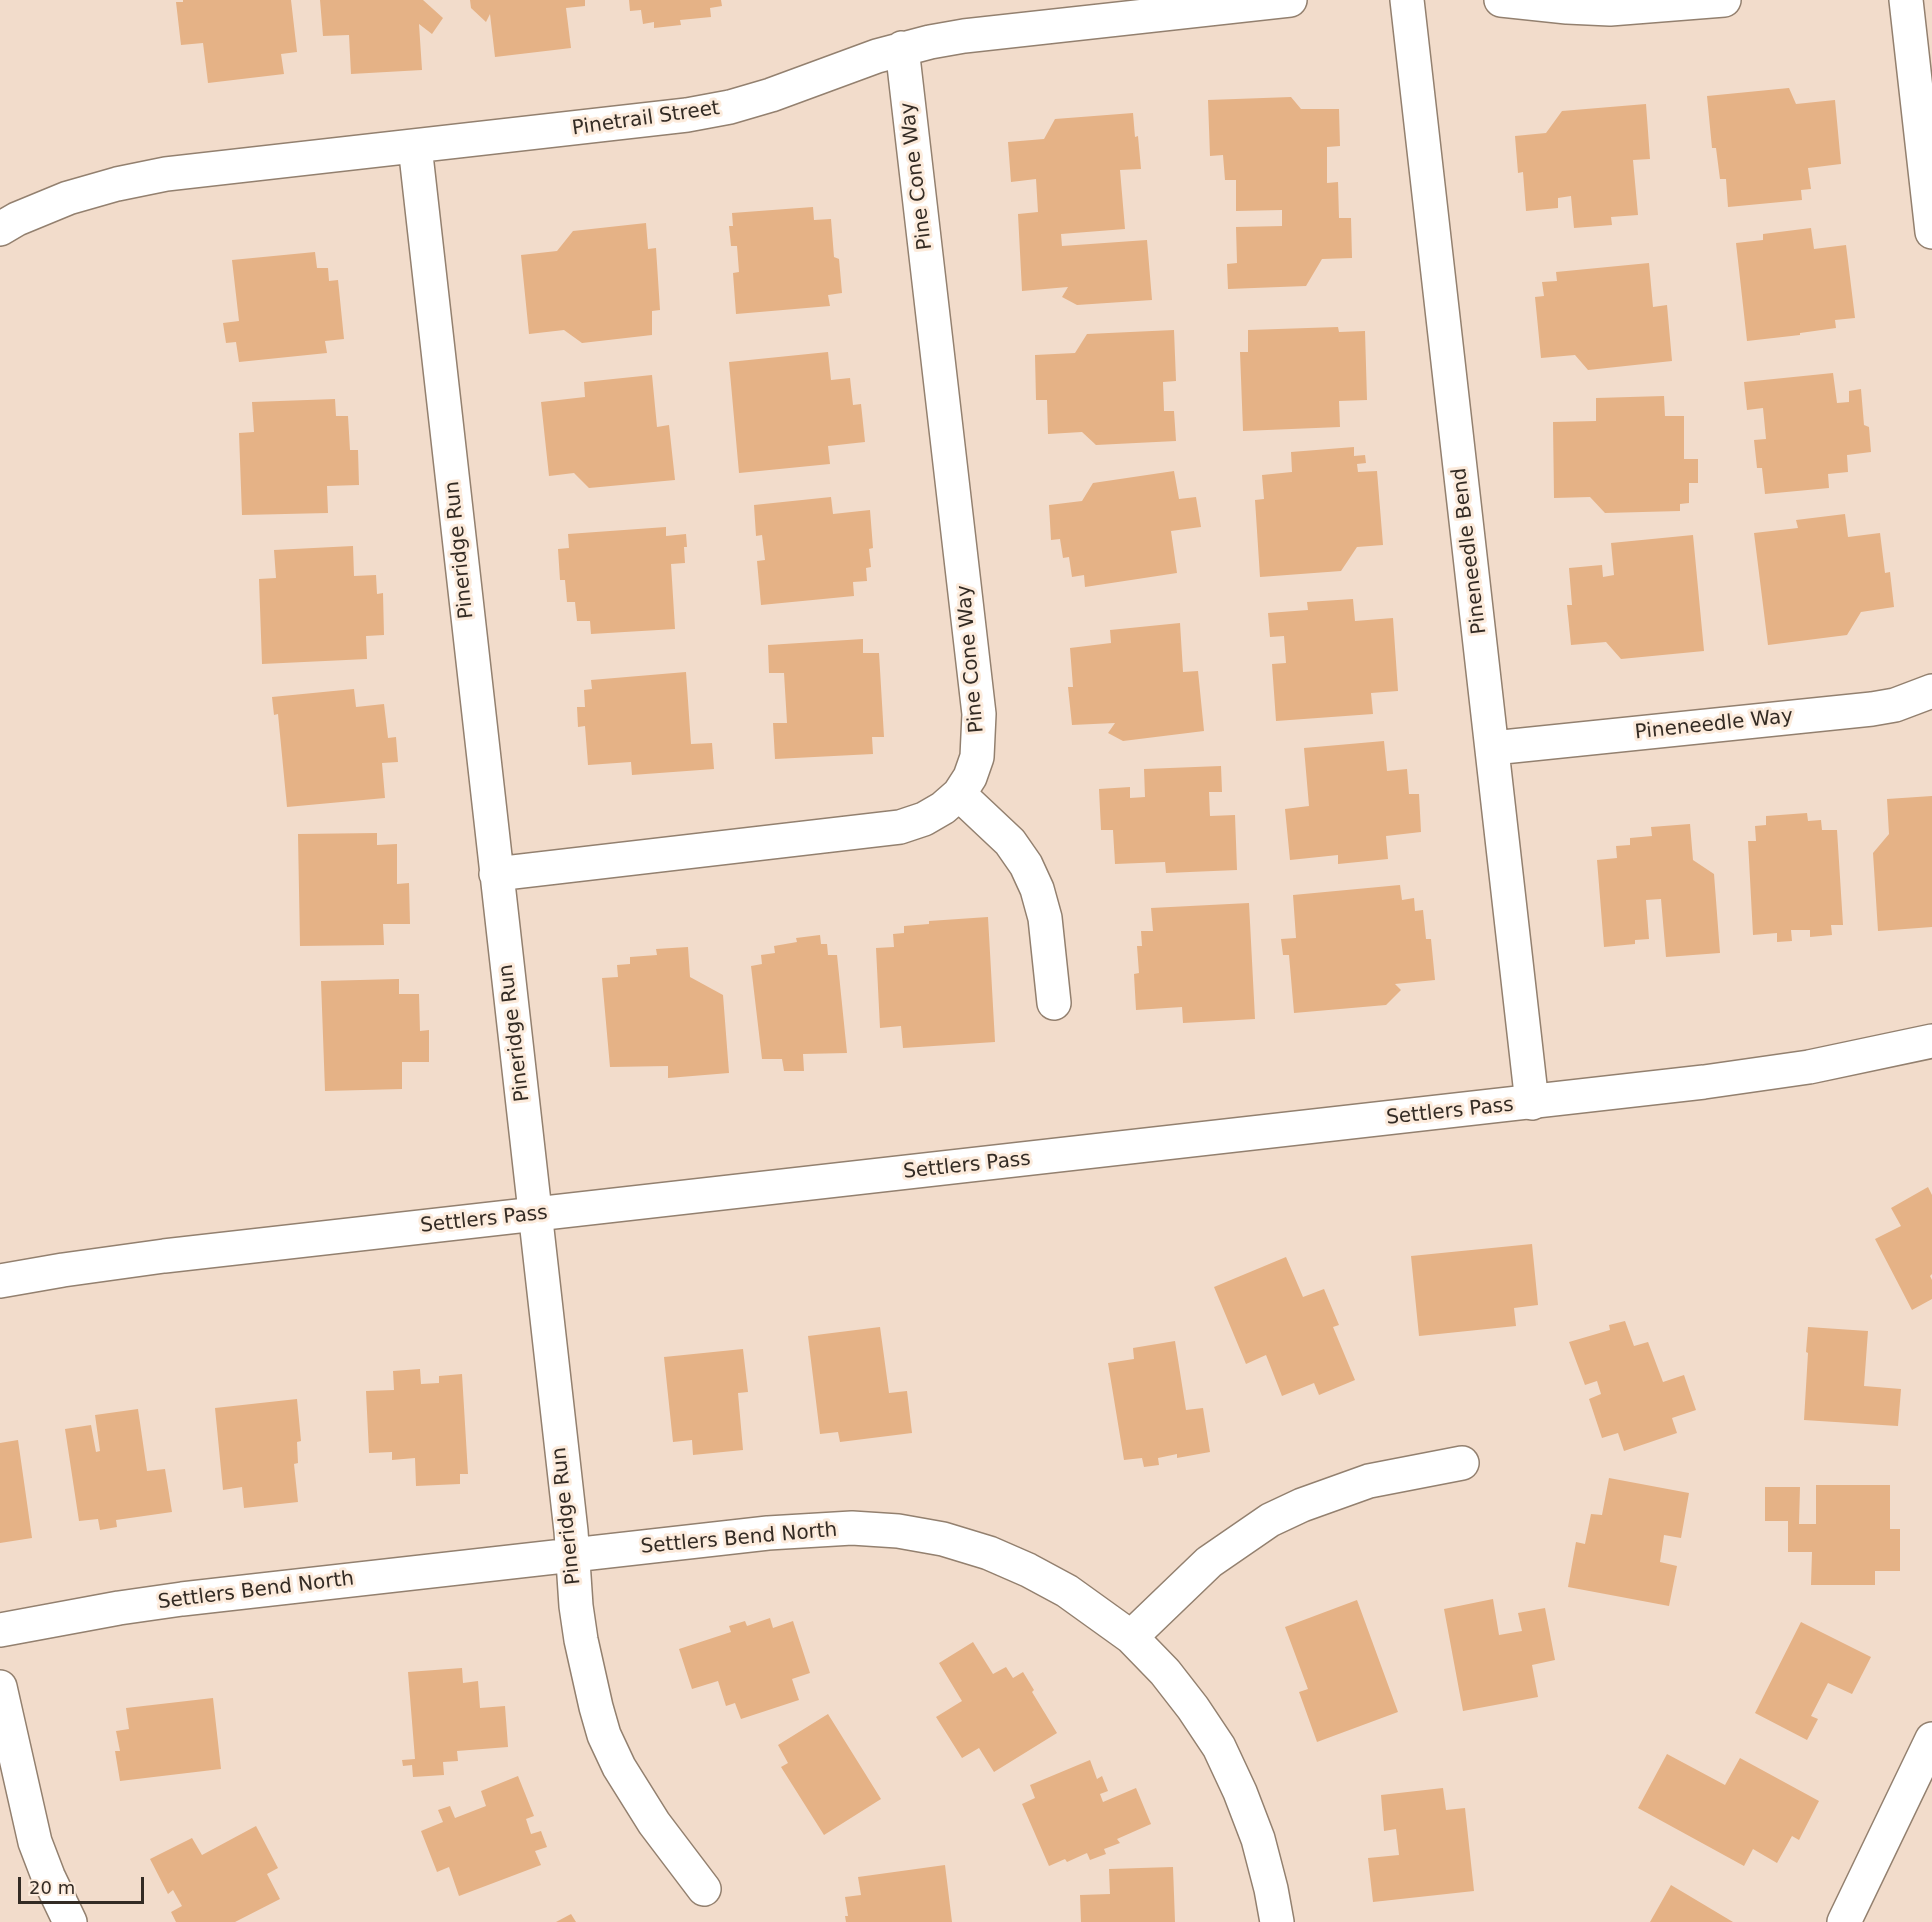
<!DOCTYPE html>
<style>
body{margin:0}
#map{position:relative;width:1932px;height:1922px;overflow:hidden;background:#f2dccb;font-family:"DejaVu Sans",sans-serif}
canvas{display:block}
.scale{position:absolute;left:18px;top:1877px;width:126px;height:27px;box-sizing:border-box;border:3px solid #332b24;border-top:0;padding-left:8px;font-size:18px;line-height:21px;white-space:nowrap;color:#332b24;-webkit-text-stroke:4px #fcebdc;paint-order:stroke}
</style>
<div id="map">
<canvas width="1932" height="1922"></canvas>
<div class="scale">20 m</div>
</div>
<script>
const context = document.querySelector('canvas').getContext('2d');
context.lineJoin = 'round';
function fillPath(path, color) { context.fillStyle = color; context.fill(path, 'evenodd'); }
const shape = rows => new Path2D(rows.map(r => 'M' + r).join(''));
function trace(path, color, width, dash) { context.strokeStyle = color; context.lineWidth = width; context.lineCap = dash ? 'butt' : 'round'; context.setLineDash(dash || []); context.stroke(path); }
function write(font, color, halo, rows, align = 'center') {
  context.font = font + ' "DejaVu Sans",sans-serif'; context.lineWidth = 6; context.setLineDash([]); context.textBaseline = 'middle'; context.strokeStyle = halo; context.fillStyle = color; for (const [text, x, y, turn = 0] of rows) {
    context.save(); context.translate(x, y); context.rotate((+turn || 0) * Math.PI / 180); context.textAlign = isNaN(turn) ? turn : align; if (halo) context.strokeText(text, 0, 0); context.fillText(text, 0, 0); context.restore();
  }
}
fillPath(shape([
 [183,0,291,0,297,52,281,54,284,74,208,83,203,43,181,45,176,2,183,2],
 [320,0,423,0,443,18,432,34,419,24,422,70,351,74,349,35,323,36],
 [470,0,585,0,585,6,566,8,571,48,495,57,490,14,486,22,471,8],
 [629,0,721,0,722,6,710,8,711,17,680,20,681,25,654,28,654,22,643,24,641,10,630,11],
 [1789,88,1796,104,1835,100,1841,164,1808,168,1811,189,1801,190,1802,200,1728,207,1726,179,1720,179,1716,148,1712,148,1707,96],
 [1291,97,1301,109,1339,109,1340,146,1327,147,1327,183,1338,182,1339,218,1351,218,1352,258,1322,259,1306,286,1228,289,1227,264,1237,263,1236,227,1282,226,1282,210,1236,211,1236,180,1225,180,1223,155,1210,156,1208,100],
 [1646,104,1650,159,1633,160,1638,215,1611,217,1612,225,1574,228,1571,196,1558,198,1558,208,1526,211,1523,172,1518,173,1515,136,1546,133,1562,111],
 [1133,113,1135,137,1138,136,1141,169,1120,170,1125,229,1061,234,1062,246,1147,240,1152,300,1077,305,1062,297,1068,287,1022,291,1018,214,1038,212,1036,179,1011,182,1008,142,1044,139,1055,119],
 [813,207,814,220,831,219,834,257,839,259,842,293,828,295,830,306,736,314,733,273,739,272,737,246,731,246,729,226,733,226,732,213],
 [646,223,648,249,656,248,660,310,652,311,652,335,582,343,564,330,529,334,521,255,557,251,573,231],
 [1811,228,1814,249,1846,245,1855,318,1835,320,1836,328,1800,333,1800,335,1747,341,1736,243,1763,240,1763,234],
 [315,252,317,268,328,268,329,281,338,280,344,339,325,341,327,353,239,362,236,342,226,343,223,323,239,321,232,260],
 [1649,263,1653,307,1667,305,1672,361,1588,370,1575,355,1541,358,1535,297,1544,296,1542,282,1557,281,1556,272],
 [1338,327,1339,332,1365,331,1367,400,1339,401,1340,427,1243,431,1240,352,1248,352,1248,330],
 [1174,330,1176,381,1163,382,1164,411,1174,411,1176,441,1096,445,1082,432,1048,434,1047,400,1036,400,1035,355,1075,353,1087,334],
 [828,352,831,380,850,378,853,405,861,404,865,442,828,446,830,464,739,473,729,362],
 [1833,373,1837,403,1849,402,1849,391,1861,389,1864,425,1869,427,1871,452,1847,455,1848,472,1828,474,1829,488,1765,494,1762,468,1757,468,1754,440,1766,439,1763,408,1747,410,1744,382],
 [652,375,657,427,669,425,675,480,589,488,574,473,549,476,541,402,585,397,584,382],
 [1664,396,1665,416,1684,416,1684,459,1698,459,1698,483,1689,483,1689,503,1680,504,1680,511,1605,513,1590,497,1554,498,1553,422,1596,421,1596,398],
 [335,399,336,416,348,416,350,450,358,450,359,485,327,486,328,513,242,515,239,433,254,432,252,402],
 [1354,447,1354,456,1365,455,1366,463,1357,464,1358,472,1377,471,1383,545,1357,547,1341,571,1260,577,1255,500,1264,499,1262,475,1292,472,1291,452],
 [1174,471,1179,499,1196,497,1201,527,1171,531,1177,573,1085,587,1084,575,1072,577,1069,557,1063,558,1060,539,1051,540,1049,505,1082,501,1093,483],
 [831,497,833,514,870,510,873,548,869,549,871,567,866,568,867,581,853,582,854,596,761,605,757,561,765,560,762,535,756,536,754,505],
 [1845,514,1848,537,1880,533,1885,573,1890,572,1894,607,1861,612,1847,635,1768,645,1754,533,1798,528,1796,520],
 [666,527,666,536,686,534,687,547,684,547,685,563,671,564,675,629,591,634,590,621,577,621,575,602,567,602,565,580,560,580,558,549,569,548,568,534],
 [1693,535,1704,651,1621,659,1606,642,1571,645,1567,605,1572,605,1569,568,1602,565,1603,577,1614,575,1611,543],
 [353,546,354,576,376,575,377,594,383,593,384,635,366,636,367,659,262,664,259,579,276,578,274,550],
 [1353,599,1355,621,1393,618,1398,691,1371,693,1373,714,1276,721,1272,664,1286,663,1284,636,1270,637,1268,613,1308,610,1307,602],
 [1180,623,1183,672,1198,671,1204,731,1123,741,1108,733,1115,723,1072,725,1068,687,1073,687,1070,648,1111,643,1110,630],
 [863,639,863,653,879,653,884,737,872,737,873,754,775,759,773,723,787,723,784,673,769,673,768,645],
 [686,672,691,744,712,743,714,769,632,775,631,762,588,765,585,726,578,727,577,707,585,707,584,690,592,689,591,680],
 [354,689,356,707,384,704,388,738,396,737,398,762,382,763,385,798,287,807,278,714,274,715,272,697],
 [1384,741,1387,771,1407,769,1409,794,1419,794,1421,832,1386,836,1388,859,1338,864,1338,855,1290,860,1285,809,1309,806,1304,748],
 [1221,766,1222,792,1209,792,1210,816,1235,815,1237,870,1166,873,1165,862,1115,864,1113,830,1101,830,1099,789,1130,787,1130,798,1145,797,1144,769],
 [1932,796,1932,927,1878,931,1873,853,1889,834,1887,799],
 [1807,813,1808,821,1821,820,1822,830,1837,830,1843,925,1831,925,1832,935,1810,937,1810,930,1791,930,1792,941,1777,942,1777,933,1753,935,1748,841,1756,841,1755,826,1766,825,1766,816],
 [1690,824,1693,860,1714,874,1720,953,1666,957,1661,899,1646,900,1649,939,1635,940,1635,944,1604,947,1597,860,1617,858,1616,846,1630,845,1630,838,1652,836,1651,827],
 [377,833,377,845,397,844,397,884,409,883,410,924,383,924,384,945,300,946,298,834],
 [1400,885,1402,900,1414,898,1415,911,1423,910,1426,939,1431,939,1435,980,1395,984,1401,990,1386,1005,1294,1013,1289,955,1283,955,1281,939,1296,938,1293,895],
 [1249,903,1255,1019,1183,1023,1182,1007,1136,1010,1134,974,1139,973,1137,946,1142,946,1141,931,1153,931,1151,908],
 [988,917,995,1042,903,1048,901,1026,880,1028,876,948,894,947,893,934,904,933,904,926,929,924,929,921],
 [820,935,821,944,827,944,828,955,837,955,847,1053,803,1054,804,1071,784,1071,782,1059,762,1059,751,966,762,964,761,955,775,953,774,946,797,942,796,938],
 [688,947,690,977,723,995,729,1073,668,1078,668,1066,610,1067,602,978,618,977,617,965,630,964,630,957,657,955,656,949],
 [399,979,399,994,419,994,420,1031,429,1030,429,1062,402,1062,402,1089,325,1091,321,981],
 [1928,1187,1932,1195,1932,1274,1930,1276,1932,1280,1932,1299,1912,1310,1875,1239,1901,1226,1891,1208],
 [1532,1244,1538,1305,1514,1308,1516,1326,1419,1336,1411,1256],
 [1286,1257,1303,1297,1324,1289,1339,1325,1333,1327,1355,1380,1319,1395,1314,1383,1282,1396,1266,1355,1246,1364,1214,1287],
 [1625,1321,1634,1346,1648,1342,1663,1382,1684,1375,1696,1410,1672,1418,1677,1433,1624,1451,1618,1433,1602,1438,1589,1399,1601,1394,1597,1381,1585,1385,1569,1342,1610,1330,1609,1325],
 [880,1327,889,1393,907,1391,912,1433,840,1442,838,1432,820,1434,808,1336],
 [1808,1327,1868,1331,1864,1386,1901,1389,1898,1426,1804,1420,1808,1353,1806,1352],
 [1175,1341,1186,1410,1203,1408,1210,1452,1177,1458,1177,1454,1158,1458,1159,1465,1144,1467,1142,1458,1124,1460,1108,1363,1134,1359,1133,1348],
 [743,1349,748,1392,738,1393,743,1450,693,1455,692,1440,673,1442,664,1357],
 [420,1369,421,1384,439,1383,439,1376,462,1374,468,1474,460,1474,460,1484,416,1486,415,1458,392,1460,392,1452,369,1453,366,1391,394,1390,393,1371],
 [297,1399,301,1441,297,1442,298,1463,294,1464,298,1502,244,1508,242,1487,223,1490,215,1408],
 [138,1409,147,1471,165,1469,172,1512,116,1520,117,1527,100,1530,98,1519,79,1521,65,1429,91,1425,96,1452,100,1451,95,1415],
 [18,1440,32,1538,0,1543,0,1443],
 [1609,1478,1689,1493,1681,1538,1664,1535,1660,1562,1677,1566,1669,1606,1568,1587,1576,1542,1585,1544,1591,1514,1602,1515],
 [1816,1485,1890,1485,1890,1529,1900,1529,1900,1571,1875,1571,1875,1585,1811,1585,1812,1552,1788,1552,1788,1521,1765,1521,1765,1487,1800,1487,1799,1524,1816,1524],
 [1493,1599,1499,1635,1522,1631,1518,1613,1545,1608,1555,1660,1532,1665,1538,1697,1463,1711,1444,1609],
 [1357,1600,1398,1712,1317,1742,1299,1692,1308,1689,1285,1627],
 [770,1618,773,1628,793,1621,810,1673,792,1679,799,1700,741,1719,735,1703,726,1706,718,1681,692,1689,679,1649,731,1632,729,1626,745,1621,747,1626],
 [1801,1622,1871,1657,1852,1694,1828,1683,1811,1716,1818,1719,1807,1740,1755,1713],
 [973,1642,993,1674,1006,1667,1013,1678,1023,1672,1034,1690,1032,1692,1057,1733,994,1772,979,1748,962,1758,936,1717,962,1701,939,1663],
 [462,1668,463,1683,478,1681,480,1708,505,1706,508,1747,457,1751,458,1761,443,1762,444,1775,413,1777,412,1765,403,1766,402,1760,415,1759,408,1672],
 [213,1698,221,1769,120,1781,115,1751,120,1751,116,1731,129,1729,126,1708],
 [828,1714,881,1799,824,1835,781,1767,788,1763,778,1745],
 [1667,1754,1725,1785,1740,1758,1819,1801,1799,1840,1792,1836,1777,1863,1753,1849,1744,1866,1638,1808],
 [1090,1760,1097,1779,1102,1776,1108,1791,1100,1794,1103,1802,1136,1788,1151,1824,1117,1839,1120,1843,1104,1849,1106,1854,1090,1860,1087,1853,1067,1862,1065,1859,1049,1866,1022,1804,1035,1798,1030,1785],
 [518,1776,534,1816,526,1819,531,1834,541,1831,547,1847,535,1851,541,1865,459,1896,449,1867,437,1872,421,1831,443,1822,438,1810,450,1806,455,1818,486,1806,481,1791],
 [1443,1788,1446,1810,1465,1808,1474,1891,1373,1902,1368,1858,1399,1855,1396,1829,1384,1831,1381,1795],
 [256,1826,278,1868,267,1874,280,1899,235,1922,176,1922,171,1912,182,1906,173,1890,168,1894,150,1859,192,1838,202,1855],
 [945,1865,952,1922,846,1922,845,1916,848,1916,845,1897,861,1895,858,1877],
 [1173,1867,1175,1922,1081,1922,1080,1895,1110,1894,1109,1869],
 [1671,1885,1733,1922,1650,1922],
 [571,1914,576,1922,556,1922]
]), '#e5b286');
const minor = shape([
 [1407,0,1532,1103],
 [1501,0,1567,7,1610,9,1724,0],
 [1906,0,1932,232],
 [415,146,571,1531,576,1606,581,1640,596,1707,604,1735,619,1767,654,1823,704,1889],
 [0,229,17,219,68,198,117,184,166,174,687,115,730,107,771,95,877,56,930,42,964,36,1290,0],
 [1493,748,1872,709,1895,705,1932,691],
 [959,794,1010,842,1026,865,1037,889,1045,918,1054,1003],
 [496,874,900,827,924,819,943,808,959,794,970,777,977,757,979,714,902,48],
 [0,1630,119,1608,182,1599,768,1533,852,1528,898,1531,943,1539,989,1553,1028,1570,1067,1591,1131,1637,1165,1672,1193,1708,1219,1747,1240,1792,1258,1839,1271,1889,1277,1922],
 [1131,1637,1209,1562,1270,1520,1302,1505,1369,1481,1462,1463],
 [0,1687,35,1842,48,1876,70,1922],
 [1844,1922,1932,1739]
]);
const tertiary = shape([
 [0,1281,63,1270,164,1256,1704,1082,1809,1067,1932,1041]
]);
trace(minor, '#93806f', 36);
trace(tertiary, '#93806f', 36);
trace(minor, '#fff', 33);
trace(tertiary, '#fff', 33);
write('20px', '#332b24', '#fcebdc', [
 ["Pinetrail Street",646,119,-8],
 ["Pine Cone Way",917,176,-97],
 ["Pineridge Run",460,550,-96],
 ["Pineneedle Bend",1470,551,-97],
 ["Pine Cone Way",971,659,-95],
 ["Pineneedle Way",1714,725,-6],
 ["Pineridge Run",515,1033,-97],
 ["Settlers Pass",1450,1112,-6],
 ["Settlers Pass",967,1166,-6],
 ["Settlers Pass",484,1220,-6],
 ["Pineridge Run",567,1516,-96],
 ["Settlers Bend North",739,1539,-5],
 ["Settlers Bend North",256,1591,-7]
]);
</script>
